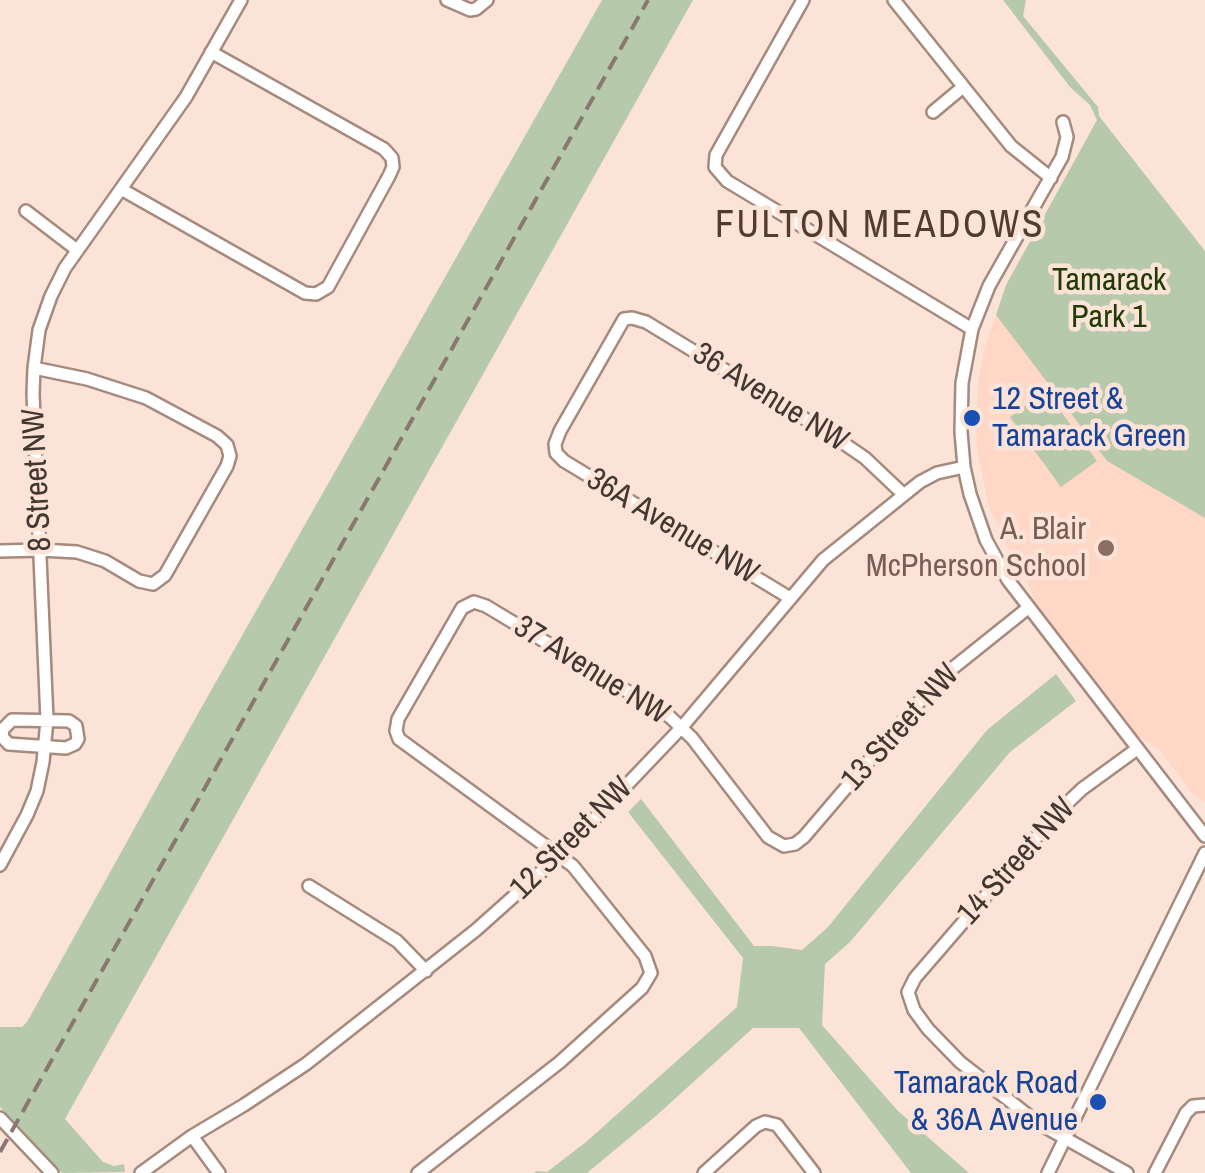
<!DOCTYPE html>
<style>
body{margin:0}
canvas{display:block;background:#fce3d8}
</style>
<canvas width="1205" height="1173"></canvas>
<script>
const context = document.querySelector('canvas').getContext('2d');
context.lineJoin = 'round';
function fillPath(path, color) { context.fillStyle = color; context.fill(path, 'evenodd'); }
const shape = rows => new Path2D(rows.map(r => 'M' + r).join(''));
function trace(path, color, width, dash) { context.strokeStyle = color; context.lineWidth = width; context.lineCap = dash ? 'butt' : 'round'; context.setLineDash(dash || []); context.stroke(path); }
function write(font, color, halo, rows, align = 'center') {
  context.font = font + ' "Archivo Narrow",sans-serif'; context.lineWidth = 9; context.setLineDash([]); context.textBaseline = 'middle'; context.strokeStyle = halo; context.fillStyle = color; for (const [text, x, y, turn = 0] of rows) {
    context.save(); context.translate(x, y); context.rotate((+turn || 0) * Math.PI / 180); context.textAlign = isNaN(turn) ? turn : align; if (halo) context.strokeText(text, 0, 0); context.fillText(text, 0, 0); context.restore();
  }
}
fillPath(shape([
 [996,315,1107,461,1205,518,1205,802,1193,794,1159,749,1128,730,1043,621,1026,579,1014,561,989,507,978,456,976,430,978,381,985,346]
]), '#fed7c7');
fillPath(shape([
 [602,0,693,0,65,1119,103,1162,114,1166,124,1164,125,1172,62,1173,0,1107,0,1027,22,1027,27,1022,200,710],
 [1003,0,1026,0,1023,16,1098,107,1099,116,1205,251,1205,518,1107,461,996,315,1006,285,1097,120,1090,105,1070,87],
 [1046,391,1097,461,1061,487,1010,417],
 [1056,674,1076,701,1010,752,850,942,825,964,822,1025,898,1111,969,1173,911,1173,799,1028,753,1028,657,1115,587,1173,534,1173,537,1171,547,1172,586,1142,737,1007,743,958,628,812,641,799,754,946,772,946,802,950,828,927,987,730]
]), '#b6c9aa');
const minor = shape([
 [447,0,470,10,476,9,487,0],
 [803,0,716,155,715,167,727,181,972,329],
 [894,0,1011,146,1051,178],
 [933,112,963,87],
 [1063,122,1067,137,1062,157,989,286,972,329,962,383,961,432,964,467,970,494,986,540,1008,580,1205,836],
 [121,189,305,293,316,294,328,287,389,176,393,167,392,158,384,149,211,52],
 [26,211,77,250],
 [0,551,41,550,77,552,105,561,139,581,153,584,165,575,227,466,230,456,227,445,217,436,146,398,87,379,34,368],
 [790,598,564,461,556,453,555,444,560,431,624,319,632,318,646,322,833,436,865,458,903,494],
 [12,720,69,721,76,726,78,739,75,744,66,748,9,744,3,738,2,730,12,720],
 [0,865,27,815,37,791,43,762,47,720,33,394,34,368,39,330,51,296,65,268,186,97,241,0],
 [309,886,397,941,426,971],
 [0,1118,52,1173],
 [192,1136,219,1173],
 [141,1173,192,1136,244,1105,306,1064,476,930,560,855,682,727,823,560,920,482,937,473,964,467],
 [418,1173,560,1062,642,988,651,973,645,956,573,866,399,739,396,731,398,719,462,608,474,602,486,606,670,717,692,738,768,837,784,846,795,844,804,837,938,680,1028,608],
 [704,1173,756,1126,765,1122,777,1125,814,1173],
 [1048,1173,1205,853],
 [1127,1173,1038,1123,960,1062,928,1029,914,1010,908,992,915,978,1060,810,1082,789,1137,749],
 [1155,1173,1186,1113,1193,1106,1205,1105]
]);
trace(minor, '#a68a7d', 16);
trace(minor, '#fff', 11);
trace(shape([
 [0,1152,648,0]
]), '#897871', 4, [15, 8]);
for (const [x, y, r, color] of [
 [972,418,10,"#1a4fb4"],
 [1106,548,10,"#8d6e63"],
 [1098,1102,10,"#1a4fb4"]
]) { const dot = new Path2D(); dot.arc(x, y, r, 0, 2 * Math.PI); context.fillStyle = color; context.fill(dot); trace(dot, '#fce3d8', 4); }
write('32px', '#203b04', '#fce3d8', [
 ["Tamarack",1109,281],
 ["Park 1",1109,318]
]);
write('32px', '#433732', '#fce3d8', [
 ["36 Avenue NW",770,398,32],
 ["8 Street NW",38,480,-93],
 ["36A Avenue NW",672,527,31],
 ["37 Avenue NW",591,671,32],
 ["13 Street NW",901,728,-48],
 ["12 Street NW",572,839,-45],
 ["14 Street NW",1017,862,-48]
]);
write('32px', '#164399', '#fce3d8', [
 ["12 Street &",992,400],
 ["Tamarack Green",992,437],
 ["Tamarack Road",1078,1084,"right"],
 ["& 36A Avenue",1078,1121,"right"]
], 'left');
write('32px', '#785e54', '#fce3d8', [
 ["A. Blair",1086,530],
 ["McPherson School",1086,567]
], 'right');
context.letterSpacing = '2.5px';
write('38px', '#533b30', '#fce3d8', [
 ["FULTON MEADOWS",880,227]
]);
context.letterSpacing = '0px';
</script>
